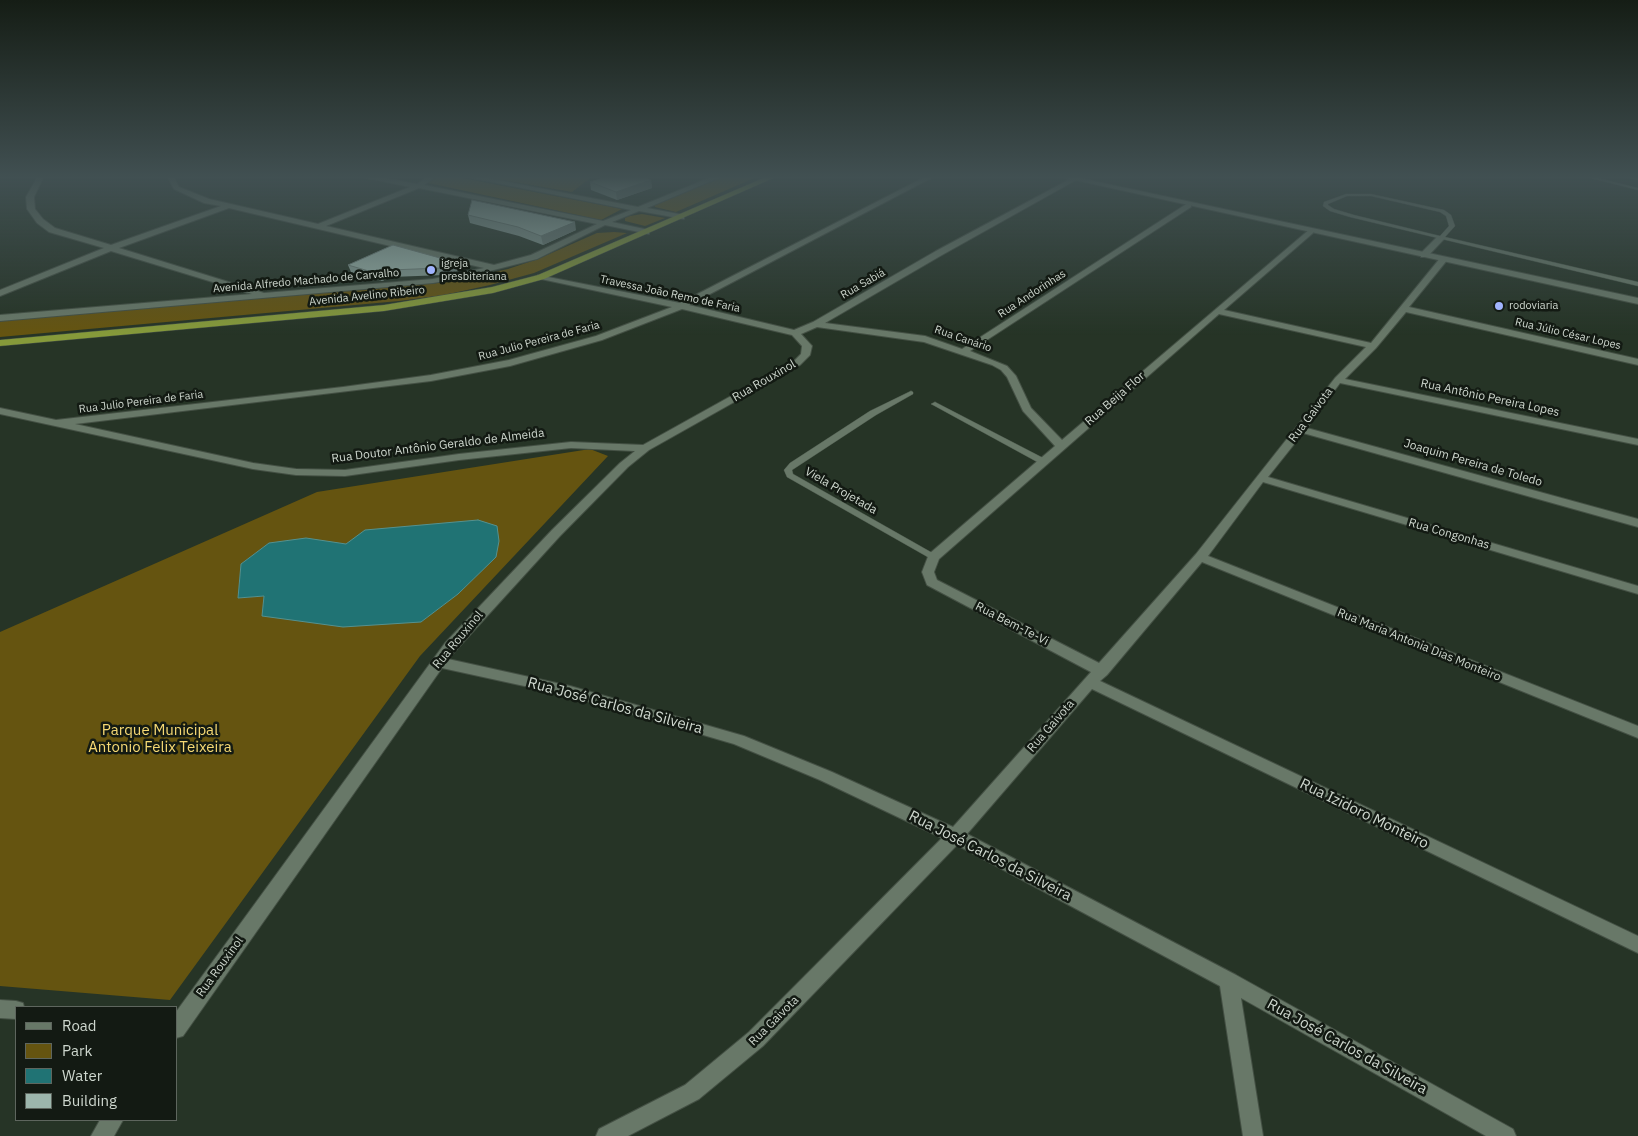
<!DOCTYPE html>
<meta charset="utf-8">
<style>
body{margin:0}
#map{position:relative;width:1638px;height:1136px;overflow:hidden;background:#263426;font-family:"IBM Plex Sans",sans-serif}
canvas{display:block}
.legend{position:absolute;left:15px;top:1006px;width:162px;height:115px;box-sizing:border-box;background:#131a13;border:1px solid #5e665e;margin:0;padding:6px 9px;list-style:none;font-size:15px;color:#ced7ce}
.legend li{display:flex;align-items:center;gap:10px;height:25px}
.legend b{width:25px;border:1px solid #5e665e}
</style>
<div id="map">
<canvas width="1638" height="1136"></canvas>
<ul class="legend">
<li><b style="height:6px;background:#687868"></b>Road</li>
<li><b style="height:14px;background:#655410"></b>Park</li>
<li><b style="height:14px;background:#207374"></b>Water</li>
<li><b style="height:14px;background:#9cb6ac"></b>Building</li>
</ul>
</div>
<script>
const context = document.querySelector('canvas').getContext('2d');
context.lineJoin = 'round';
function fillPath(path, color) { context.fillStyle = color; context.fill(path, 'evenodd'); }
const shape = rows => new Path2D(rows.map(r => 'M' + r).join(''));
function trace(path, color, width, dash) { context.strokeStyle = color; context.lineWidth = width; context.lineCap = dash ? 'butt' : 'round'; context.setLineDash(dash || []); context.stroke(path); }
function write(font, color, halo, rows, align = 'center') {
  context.font = font + ' "IBM Plex Sans",sans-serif'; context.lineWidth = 5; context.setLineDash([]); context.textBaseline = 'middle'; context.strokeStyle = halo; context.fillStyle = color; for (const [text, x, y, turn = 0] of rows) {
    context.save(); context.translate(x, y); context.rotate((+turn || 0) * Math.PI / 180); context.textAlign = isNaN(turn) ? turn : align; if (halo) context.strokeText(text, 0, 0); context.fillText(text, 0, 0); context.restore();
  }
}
fillPath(shape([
 [440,176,452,176,622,209,601,220,428,183],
 [479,176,593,176,572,192],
 [726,176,759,176,676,212,655,207,654,205],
 [642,214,665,218,645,226,625,221,625,218,630,216],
 [614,232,627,233,534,273,490,285,444,295,399,301,0,337,0,321,449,282,508,269,538,259,597,233],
 [590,449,608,456,420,656,170,1000,0,986,0,632,317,492],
 [366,530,496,557,458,594,421,622,262,616,264,596,238,598,241,564,269,543,327,542,346,544]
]), '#655410');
const water = shape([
 [478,520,497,526,499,541,496,557,458,594,421,622,343,627,262,616,264,596,238,598,241,564,269,543,306,538,346,544,365,530,478,520]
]);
fillPath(water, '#207374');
trace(water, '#54918f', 1);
const service = shape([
 [1582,176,1590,176,1638,188,1638,190,1582,176],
 [1346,194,1371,194,1444,210,1451,215,1455,226,1445,237,1638,282,1638,286,1350,217,1330,211,1323,206,1324,202,1346,194],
 [1347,196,1371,196,1440,212,1446,216,1449,226,1440,236,1354,215,1334,209,1328,205,1328,204,1347,196],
 [911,391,913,392,913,394,876,415,792,470,793,474,936,555,937,557,936,559,933,560,787,477,784,470,790,463,870,411,911,391],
 [935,402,1047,460,1048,462,1044,464,1041,464,933,405,931,404,935,402]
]);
const minor = shape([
 [38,176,44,176,34,197,35,209,43,219,55,228,111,245,221,206,204,203,174,189,167,176,173,176,179,187,209,199,318,224,410,187,357,176,372,176,417,184,429,176,437,176,424,185,603,221,631,210,462,176,476,176,638,207,714,176,723,176,647,208,684,215,684,219,639,211,612,222,649,230,649,234,605,225,537,259,462,278,433,283,0,321,0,315,252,294,111,251,0,296,0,290,104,248,49,232,37,223,27,209,26,197,38,176],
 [419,188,597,224,531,255,494,265,326,226,419,188],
 [229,208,484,268,433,279,264,293,119,248,229,208],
 [927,176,935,176,689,305,794,330,813,322,936,251,1074,177,1076,178,1076,180,942,255,825,323,925,336,962,349,1188,203,1191,203,1191,207,970,351,1007,366,1016,376,1031,408,1062,440,1310,229,1313,229,1313,233,1224,310,1371,343,1441,257,1444,257,1448,259,1409,307,1638,359,1638,365,1406,312,1376,348,1345,379,1638,439,1638,445,1340,383,1307,428,1638,519,1638,527,1303,433,1268,477,1638,586,1638,594,1263,482,1208,556,1638,726,1638,738,1202,562,1107,675,1100,681,1638,936,1638,953,1092,689,967,834,1236,975,1513,1129,1516,1136,1486,1136,1241,998,1263,1136,1243,1136,1220,986,957,845,763,1046,699,1099,628,1136,596,1136,599,1129,685,1085,749,1032,942,838,820,780,734,744,570,696,442,668,183,1036,176,1038,176,1012,445,643,552,530,620,463,635,451,571,448,459,460,345,476,296,475,253,469,0,414,0,408,56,420,343,387,431,375,509,360,596,336,672,307,541,279,537,277,538,275,680,303,927,176],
 [682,309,792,335,802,346,801,354,794,361,643,445,571,442,459,454,345,470,296,469,253,463,75,424,431,381,510,366,602,340,682,309],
 [1219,314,1366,347,1335,378,1196,554,1099,663,937,580,934,572,939,559,1219,314],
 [817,327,924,342,992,365,1001,370,1007,377,1023,411,1055,446,929,554,922,572,927,585,1091,672,953,827,832,772,744,736,570,686,448,659,560,536,628,467,649,450,800,365,810,355,812,346,801,334,817,327],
 [1438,236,1445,238,1427,257,1421,257,1421,253,1438,236],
 [0,1000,16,1001,23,1003,24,1007,16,1007,16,1019,0,1018,0,1000],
 [100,1120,123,1120,114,1136,91,1136,100,1120]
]);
const tertiary = shape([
 [1057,176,1070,176,1638,298,1638,304,1057,176]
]);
const trunk = shape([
 [768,176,778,176,544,279,493,293,384,311,0,346,0,340,384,305,492,287,538,275,768,176],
 [1628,176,1638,176,1638,180,1629,178,1628,176]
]);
trace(service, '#445044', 1);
trace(minor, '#445044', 2);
trace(tertiary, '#445044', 2);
trace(trunk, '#445044', 1);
fillPath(service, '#687868');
fillPath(minor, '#687868');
fillPath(tertiary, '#687868');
fillPath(trunk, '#869a3a');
fillPath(shape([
 [651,180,652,188,617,200,591,190,590,182],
 [468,215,576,230,543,245,519,236,470,223],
 [393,245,460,270,444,275,391,277,382,281,351,272,348,265]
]), '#869d94');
fillPath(shape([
 [651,180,652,188,617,200,616,192],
 [575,222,576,230,543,245,541,236],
 [458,263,460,270,444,275,442,268],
 [389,270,391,277,382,281,379,274]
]), '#6d7f78');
const building = shape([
 [608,176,640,176,651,180,616,192,590,182,608,176],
 [472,200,575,222,541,236,518,227,468,215,472,200],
 [393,245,458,263,442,268,389,270,379,274,348,265,393,245]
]);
fillPath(building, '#9cb6ac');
trace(building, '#6d7f78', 1);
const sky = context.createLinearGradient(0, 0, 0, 335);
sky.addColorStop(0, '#151d15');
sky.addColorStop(0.53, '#415052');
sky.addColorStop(1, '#41505200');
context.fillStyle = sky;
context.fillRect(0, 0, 1638, 335);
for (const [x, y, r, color] of [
 [431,270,5,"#a0b3fd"],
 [1499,306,5,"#a0b3fd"]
]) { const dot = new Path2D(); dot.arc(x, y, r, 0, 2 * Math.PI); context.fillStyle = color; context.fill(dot); trace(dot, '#131a13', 2); }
write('11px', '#ced7ce', '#131a13', [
 ["igreja",441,264],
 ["presbiteriana",441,277],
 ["rodoviaria",1509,306]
], 'left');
write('11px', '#ced7ce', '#131a13', [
 ["Avenida Alfredo Machado de Carvalho",306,281,-5],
 ["Rua Sabiá",863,284,-30],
 ["Travessa João Remo de Faria",670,294,12],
 ["Rua Andorinhas",1032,294,-33],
 ["Avenida Avelino Ribeiro",367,296,-6],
 ["Rua Júlio César Lopes",1568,334,13],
 ["Rua Canário",963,339,19],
 ["Rua Julio Pereira de Faria",539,341,-15],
 ["Rua Julio Pereira de Faria",141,402,-7]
]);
write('12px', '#ced7ce', '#131a13', [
 ["Rua Rouxinol",764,381,-30],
 ["Rua Antônio Pereira Lopes",1490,398,12],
 ["Rua Beija Flor",1115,399,-41],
 ["Rua Gaivota",1311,415,-53],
 ["Rua Doutor Antônio Geraldo de Almeida",438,446,-7],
 ["Joaquim Pereira de Toledo",1473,463,16],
 ["Viela Projetada",841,491,30],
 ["Rua Congonhas",1449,534,16],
 ["Rua Bem-Te-Vi",1012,624,27],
 ["Rua Rouxinol",458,640,-50],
 ["Rua Maria Antonia Dias Monteiro",1419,645,22],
 ["Rua Gaivota",1051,726,-49],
 ["Rua Rouxinol",220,967,-54],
 ["Rua Gaivota",774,1021,-45]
]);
write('15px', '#ced7ce', '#131a13', [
 ["Rua José Carlos da Silveira",615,706,15],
 ["Rua Izidoro Monteiro",1364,814,26],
 ["Rua José Carlos da Silveira",990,856,27],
 ["Rua José Carlos da Silveira",1347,1047,29]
]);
write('15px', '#f6d974', '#131a13', [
 ["Parque Municipal",160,731],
 ["Antonio Felix Teixeira",160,748]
]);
</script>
